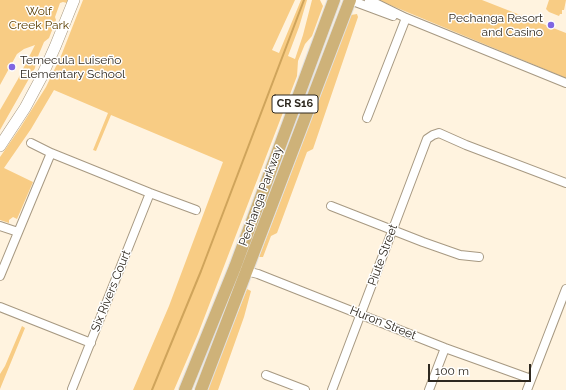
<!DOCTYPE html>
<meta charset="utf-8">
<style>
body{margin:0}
#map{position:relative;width:566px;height:390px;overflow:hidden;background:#fff3df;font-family:Raleway,sans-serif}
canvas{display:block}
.scale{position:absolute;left:428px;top:364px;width:103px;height:18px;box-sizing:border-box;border:2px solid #2e281f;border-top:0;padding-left:5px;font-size:12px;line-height:14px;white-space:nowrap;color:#2e281f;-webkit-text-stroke:3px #fff;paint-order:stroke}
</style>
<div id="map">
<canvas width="566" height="390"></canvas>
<div class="scale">100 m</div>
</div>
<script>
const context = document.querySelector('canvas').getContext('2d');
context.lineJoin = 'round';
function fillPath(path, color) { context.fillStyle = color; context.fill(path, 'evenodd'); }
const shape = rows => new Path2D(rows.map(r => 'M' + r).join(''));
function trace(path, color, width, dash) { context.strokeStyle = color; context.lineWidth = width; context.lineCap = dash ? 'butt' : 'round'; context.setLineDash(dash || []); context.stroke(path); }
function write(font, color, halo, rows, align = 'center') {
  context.font = font + ' Raleway,sans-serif'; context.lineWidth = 3; context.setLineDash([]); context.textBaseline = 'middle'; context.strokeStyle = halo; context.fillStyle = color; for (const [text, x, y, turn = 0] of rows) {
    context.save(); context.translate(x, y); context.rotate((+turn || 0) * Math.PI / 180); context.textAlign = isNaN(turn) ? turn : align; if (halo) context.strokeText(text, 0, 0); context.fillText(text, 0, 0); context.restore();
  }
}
fillPath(shape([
 [0,0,68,0,67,3,63,2,60,3,55,17,56,20,49,38,44,42,36,61,35,68,0,130,0,110,18,79,35,45,24,49,17,54,0,85],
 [83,0,295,0,272,50,279,53,301,0,307,0,299,27,288,56,295,59,303,35,312,0,320,0,323,6,312,36,305,44,298,61,297,76,287,102,198,334,174,390,133,390,169,306,223,162,111,115,96,151,93,150,108,113,54,90,31,129,4,168,33,182,17,219,13,217,9,220,9,223,0,220,0,157,20,128,46,87,61,56],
 [378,0,482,0,566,33,566,78],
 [549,0,566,0,564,10,562,10,562,14,560,14,559,16,549,12,546,9],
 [357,14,358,17,313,149,307,152,277,233,271,236,263,257,259,257,351,15],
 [247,289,251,291,244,317,218,390,207,390],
 [22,326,25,328,0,389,0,374,5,366]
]), '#f8cc84');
trace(shape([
 [152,390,201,271,304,0]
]), '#cfa45b', 2);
const street = shape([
 [350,0,393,16],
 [369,0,406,18,566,83],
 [367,118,406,18],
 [31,143,51,153,150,193,196,210],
 [331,206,423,242,460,255,479,257],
 [0,226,18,232],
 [242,270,258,274,445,348,531,379],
 [0,276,51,153],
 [0,307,91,343],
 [266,375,305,390],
 [72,389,150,193],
 [332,390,427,139,433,135,439,133,466,145,566,183],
 [429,390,445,348],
 [527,390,566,289]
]);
const secondary = shape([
 [0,146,25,108,41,78,55,47,74,0]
]);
const primary = shape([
 [185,390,235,267,334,0],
 [201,390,350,0]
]);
trace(street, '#a79982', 10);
trace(secondary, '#a79982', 12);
trace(primary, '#e2e1e0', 14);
trace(street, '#fff', 8);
trace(secondary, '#fff', 11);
trace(primary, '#ceb279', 12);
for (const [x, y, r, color] of [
 [551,25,4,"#8066e2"],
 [12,67,4,"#8066e2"]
]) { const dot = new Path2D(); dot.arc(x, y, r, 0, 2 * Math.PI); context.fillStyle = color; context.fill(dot); trace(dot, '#fff', 1.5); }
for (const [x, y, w] of [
 [295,104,46]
]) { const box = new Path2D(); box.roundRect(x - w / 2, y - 9, w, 18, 3); context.fillStyle = '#fff'; context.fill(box); trace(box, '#2e281f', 1); }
write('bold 11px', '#2e281f', null, [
 ["CR S16",295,104]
]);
write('12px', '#593d00', '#fff', [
 ["Wolf",39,11],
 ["Creek Park",39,25]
]);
write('12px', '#2e281f', '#fff', [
 ["Pechanga Resort",543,18],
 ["and Casino",543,32],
 ["Temecula Luiseño",20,60,"left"],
 ["Elementary School",20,74,"left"]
], 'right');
write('12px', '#2e281f', '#fff', [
 ["Pechanga Parkway",261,196,-70],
 ["Piute Street",383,255,-70],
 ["Six Rivers Court",111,291,-68],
 ["Huron Street",383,323,22]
]);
</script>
